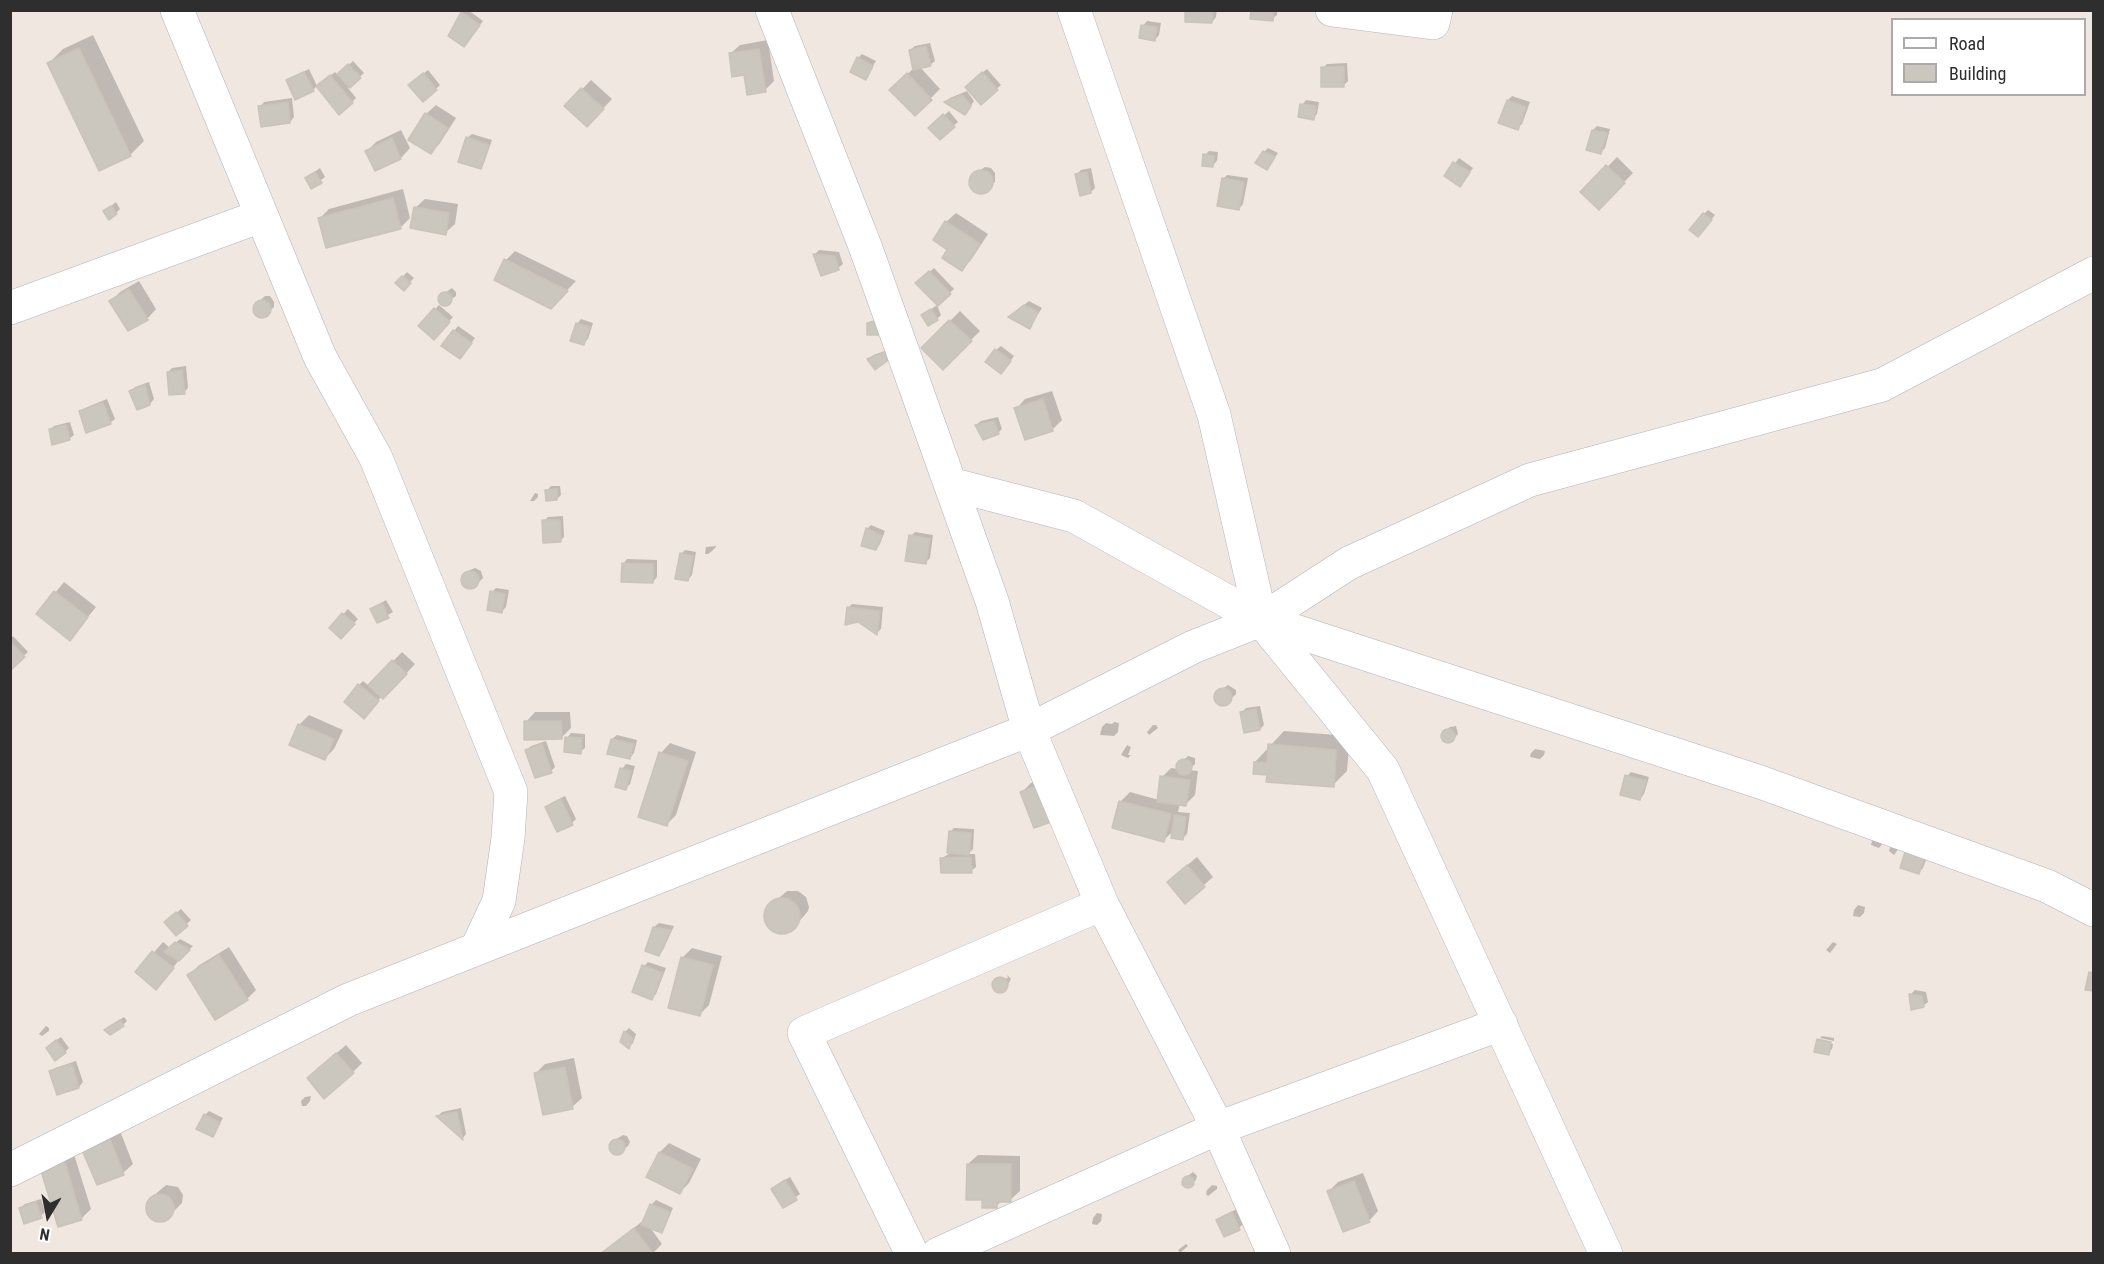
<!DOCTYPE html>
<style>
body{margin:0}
#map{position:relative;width:2104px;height:1264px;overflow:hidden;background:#f0e7e0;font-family:"Roboto Condensed",sans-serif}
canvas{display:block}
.frame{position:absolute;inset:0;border:12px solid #2e2e2e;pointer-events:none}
.legend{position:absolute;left:1891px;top:18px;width:195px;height:78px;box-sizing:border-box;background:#fff;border:2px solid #ababab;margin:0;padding:8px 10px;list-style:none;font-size:18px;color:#2e2e2e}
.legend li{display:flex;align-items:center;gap:12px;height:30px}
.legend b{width:30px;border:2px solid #ababab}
.north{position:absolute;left:18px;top:1186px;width:60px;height:60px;-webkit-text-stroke:4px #fff;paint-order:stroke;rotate:190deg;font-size:16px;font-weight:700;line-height:24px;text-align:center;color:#2e2e2e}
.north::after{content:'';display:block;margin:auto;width:21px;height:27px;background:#2e2e2e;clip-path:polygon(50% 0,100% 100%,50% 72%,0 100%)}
</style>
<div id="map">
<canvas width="2104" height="1264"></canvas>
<div class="frame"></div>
<ul class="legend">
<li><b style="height:8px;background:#fff"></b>Road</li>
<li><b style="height:16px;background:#cbc6be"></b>Building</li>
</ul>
<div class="north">N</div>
</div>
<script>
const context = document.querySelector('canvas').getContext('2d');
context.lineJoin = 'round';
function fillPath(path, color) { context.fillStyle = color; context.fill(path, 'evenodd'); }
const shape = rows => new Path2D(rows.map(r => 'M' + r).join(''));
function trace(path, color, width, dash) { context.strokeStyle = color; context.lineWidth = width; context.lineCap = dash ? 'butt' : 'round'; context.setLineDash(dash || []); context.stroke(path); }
fillPath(shape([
 [465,10,468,10,483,21,464,45,462,13],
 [1187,10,1217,10,1216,17,1212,22],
 [1252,10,1277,10,1277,15,1272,19],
 [1147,21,1161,23,1159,35,1155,40,1143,26],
 [93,35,144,141,130,155,49,63,63,49],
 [768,40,774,81,765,90,745,73,730,54,740,45],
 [930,43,935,61,930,65,920,67,940,89,915,114,901,80,914,68,910,50,915,46],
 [862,54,876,61,865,78,858,58],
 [353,61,364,73,348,88,356,98,352,102,322,82,335,72,338,75],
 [1347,63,1348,81,1343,86,1323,68,1327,64],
 [309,69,317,86,313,90,288,81,292,77],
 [987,69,1001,85,981,103,971,82],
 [428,70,440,85,436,89,415,80],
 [591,80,612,99,596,116,566,106],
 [967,91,974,101,969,109,946,101,950,98],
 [1512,96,1530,102,1522,124,1517,128,1500,122,1508,100],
 [292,98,294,117,290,122,260,107,264,102],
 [1306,100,1319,102,1317,114,1313,118,1302,105],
 [436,105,456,118,440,143,431,153,426,114],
 [949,111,958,122,940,138,930,128],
 [1597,126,1610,129,1605,148,1601,152,1593,130],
 [401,130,410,148,401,158,376,169,367,151,376,142],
 [472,134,492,140,484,163,480,167,467,138],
 [1268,148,1278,153,1267,169,1264,152],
 [1209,151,1218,152,1217,161,1212,166,1205,155],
 [1617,157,1633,173,1599,208,1583,192],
 [1459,158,1473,168,1460,185,1446,176],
 [985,167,991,168,995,173,995,182,981,193,975,191,970,181,973,175],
 [320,168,325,177,312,187,306,178],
 [1091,168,1095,188,1091,192,1077,174,1081,170],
 [1227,175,1248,178,1243,204,1239,209,1223,179],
 [403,189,410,218,401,227,328,247,320,218,329,209],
 [425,199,458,204,455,224,445,233,415,208],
 [116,202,120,209,116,213,105,211],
 [1708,210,1715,215,1702,231,1704,214],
 [956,213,988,234,971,260,962,269,949,249,946,222],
 [819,250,839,252,843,264,838,268,822,274,815,254],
 [515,251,576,281,551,307,506,260],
 [934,268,954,289,938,304,917,283],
 [407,272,414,278,404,288,397,283],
 [139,281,156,309,147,319,111,301,120,292],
 [452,288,456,292,456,296,444,304,440,301,440,296],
 [265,296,270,296,274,302,274,307,265,315,257,315,254,308,256,304],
 [1029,301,1042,308,1030,327,1014,313],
 [439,305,453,317,434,338,420,326],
 [937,305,941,315,937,319,923,315],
 [960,311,980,331,943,368,923,348],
 [581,319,593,323,588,339,584,343,577,324],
 [458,326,475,338,464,353,454,331],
 [1001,346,1014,356,1005,368,996,350],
 [891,349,894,353,869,359,873,355],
 [186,366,188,388,184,392,168,372,172,368],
 [149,382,154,399,150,404,137,408,131,391,135,387],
 [1052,391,1062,420,1052,430,1016,409,1025,399],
 [107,399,115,419,110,423,80,412,85,408],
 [998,417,1002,429,998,433,976,425,981,421],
 [70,422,74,435,69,439,50,430,54,426],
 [551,486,560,486,561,495,557,499,547,491],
 [535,493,538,494,538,497,534,501,530,501],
 [563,516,564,537,560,541,544,521,548,517],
 [871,525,885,531,880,544,876,549,867,529],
 [915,532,933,535,930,558,926,562,911,536],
 [715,544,716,547,712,551,708,554,705,554,706,547,716,546],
 [685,550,696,552,692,575,688,580,681,554],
 [627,559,657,560,657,577,653,582,623,564],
 [475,568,481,571,483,578,474,587,469,588,463,584,463,579,470,570],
 [64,582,96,607,70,639,38,614],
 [496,588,509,590,506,607,502,611,492,592],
 [386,600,393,612,378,621,372,609],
 [852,604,883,607,881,629,877,633,848,608],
 [348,609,358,619,341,637,331,628],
 [13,636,28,652,10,668,10,639],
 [402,652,415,664,393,688,382,696,369,712,359,685,363,681,369,686],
 [1228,685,1236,690,1236,694,1225,705,1221,704,1217,701,1217,693],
 [1260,706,1264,725,1260,729,1241,713,1246,708],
 [535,712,570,712,571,728,561,738,526,722],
 [309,715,343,730,334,749,325,758,291,744,299,725],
 [1114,722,1119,723,1118,732,1114,736,1100,735,1102,727,1106,723,1112,724],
 [1153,725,1156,725,1158,728,1149,735,1147,732],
 [1456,726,1458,734,1451,741,1446,741,1443,739,1445,731,1450,727],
 [1284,731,1350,736,1347,771,1333,785,1268,773,1255,762],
 [571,733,585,734,585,748,580,752,567,738],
 [617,735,637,740,634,753,630,758,609,753,612,739],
 [546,741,555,767,551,771,527,750,531,746],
 [670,743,696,752,676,815,666,825,661,753],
 [1127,745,1131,747,1128,755,1131,755,1128,758,1121,755],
 [1535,749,1545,751,1544,755,1540,759,1530,757,1531,753],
 [1188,756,1195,758,1195,764,1189,770,1198,771,1195,795,1186,804,1180,803,1178,812,1190,813,1187,834,1182,839,1173,831,1163,841,1120,802,1130,792,1159,800,1162,777,1171,768,1178,769,1178,765],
 [626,764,635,766,630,784,626,788,622,769],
 [1631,772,1649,777,1644,794,1640,799,1627,776],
 [1046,777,1035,826,1022,792,1031,783],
 [565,796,576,819,572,823,547,807,551,803],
 [954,828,974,829,973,849,968,854,975,854,976,867,971,871,942,858,949,854,950,832],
 [1874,834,1883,843,1879,848,1871,845],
 [1902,844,1894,855,1889,851,1891,845],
 [1910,848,1928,854,1923,868,1919,872],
 [1197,857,1213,877,1185,902,1178,873],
 [787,891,798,891,806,897,809,907,808,911,792,930,788,932,776,931,768,924,767,913,772,904],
 [1858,905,1865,907,1864,913,1860,917,1853,916,1854,910],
 [181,909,191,920,176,934,166,922],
 [659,923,674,926,663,950,659,955,654,927],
 [180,939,193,946,181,957,165,979,137,972,163,942,170,948],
 [1833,942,1837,944,1830,953,1826,950],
 [229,947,256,990,247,999,189,975,198,966],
 [692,948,722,956,709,1005,700,1014,682,958],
 [648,962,666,968,656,994,652,998,644,966],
 [1007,975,1011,979,1005,990,1000,991,995,988,997,981,1008,978],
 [1915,990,1926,992,1928,1002,1923,1006,1912,1008,1911,994],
 [124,1017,127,1021,123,1025,110,1026],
 [46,1026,49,1028,49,1031,42,1036,39,1034],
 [629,1028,636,1034,633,1043,629,1047,625,1032],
 [1822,1036,1834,1038,1834,1041,1820,1038],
 [61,1037,69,1048,65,1052,52,1043],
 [1819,1039,1819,1041,1833,1044,1832,1049,1828,1053,1818,1040],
 [346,1045,362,1063,353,1072,318,1069],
 [574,1058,582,1098,572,1107,536,1073,545,1064],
 [76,1061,83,1082,79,1087,58,1093,51,1072,55,1068],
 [311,1096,310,1101,306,1106,302,1106,301,1101,305,1097],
 [461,1108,466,1134,463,1138,438,1116,442,1112],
 [209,1111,223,1118,213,1135,205,1115],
 [120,1131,133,1164,123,1173,97,1184,84,1151],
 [623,1135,627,1136,630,1142,628,1146,617,1154,613,1152,610,1148,613,1141],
 [669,1143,701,1159,689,1183,680,1192,648,1176,660,1152],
 [72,1148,91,1209,82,1218,59,1225,40,1164],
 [978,1155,1020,1156,1020,1191,1010,1200,1002,1200,996,1207,983,1198,968,1164],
 [1193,1172,1197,1176,1196,1180,1189,1186,1185,1185,1185,1178],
 [1363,1173,1378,1211,1369,1221,1329,1191,1338,1182],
 [790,1177,800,1194,784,1206,777,1185],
 [166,1185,178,1187,183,1195,182,1203,166,1219,158,1220,150,1216,147,1205,152,1197],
 [1212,1185,1217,1186,1217,1189,1208,1196,1206,1194,1207,1190],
 [41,1199,45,1212,41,1216,20,1208,25,1204],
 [656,1200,673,1208,665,1227,661,1231,649,1226,662,1244,653,1253,602,1254,645,1219,651,1205],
 [1237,1209,1243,1224,1239,1228,1217,1220,1222,1216],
 [1097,1213,1102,1214,1101,1221,1097,1225,1092,1224,1093,1218],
 [1186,1244,1188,1246,1180,1253,1178,1250]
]), '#0003');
const building = shape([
 [1185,10,1213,10,1212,23,1185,22,1185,10],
 [1251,10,1274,10,1273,21,1250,19,1251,10],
 [461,12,480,25,464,47,448,36,461,12],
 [1141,25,1157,27,1155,41,1139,38,1141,25],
 [926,46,931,66,913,70,909,50,926,46],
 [79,48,131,156,99,171,47,63,79,48],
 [759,49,766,92,747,95,744,75,732,77,729,53,759,49],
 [857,57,873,66,866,80,850,72,857,57],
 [348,64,361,78,350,88,337,74,348,64],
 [1321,67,1344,67,1344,87,1321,87,1321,67],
 [304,72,314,91,295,100,286,80,304,72],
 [982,72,998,90,981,105,965,87,982,72],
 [423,73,437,90,423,102,408,85,423,73],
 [907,73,932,100,915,116,889,90,907,73],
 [330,75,353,103,339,115,316,86,330,75],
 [581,88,604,109,587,127,564,106,581,88],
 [962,95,971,106,965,115,944,102,962,95],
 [1507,100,1526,107,1518,130,1498,123,1507,100],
 [288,102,290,123,261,127,258,106,288,102],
 [1300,104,1316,106,1314,120,1298,117,1300,104],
 [425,113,448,128,431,154,408,140,425,113],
 [943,114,955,127,940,140,928,128,943,114],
 [1592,130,1607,133,1601,154,1586,150,1592,130],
 [466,137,489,145,481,169,458,162,466,137],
 [392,138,401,159,375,171,365,151,392,138],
 [1263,151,1275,157,1267,170,1255,163,1263,151],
 [1203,154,1214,156,1213,167,1202,166,1203,154],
 [1453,162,1470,172,1460,187,1444,176,1453,162],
 [1606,165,1625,183,1599,210,1580,192,1606,165],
 '969 182a12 12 0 1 1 24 0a12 12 0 1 1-24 0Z',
 [315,172,322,183,311,189,305,178,315,172],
 [1087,172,1091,193,1080,196,1075,174,1087,172],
 [1222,178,1244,182,1239,210,1217,206,1222,178],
 [393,198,401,229,326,248,318,218,393,198],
 [111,206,117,214,109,220,103,211,111,206],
 [414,207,449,213,446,235,410,228,414,207],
 [1703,213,1712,220,1698,237,1689,230,1703,213],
 [945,221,980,244,962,271,942,258,947,250,933,240,945,221],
 [813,254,835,256,839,270,821,276,813,254],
 [504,259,568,291,551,309,494,280,504,259],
 [929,271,951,294,938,306,915,283,929,271],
 [402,276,411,283,404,291,395,283,402,276],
 [129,289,148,320,128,331,109,301,129,289],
 '438 299a7 7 0 1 1 14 0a7 7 0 1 1-14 0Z',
 '253 309a9 9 0 1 1 18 0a9 9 0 1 1-18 0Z',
 [1024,305,1038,312,1030,329,1008,317,1024,305],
 [434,308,450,322,434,340,418,326,434,308],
 [931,309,938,320,928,326,921,315,931,309],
 [882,319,882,335,867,335,867,323,882,319],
 [949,320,972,341,943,370,921,348,949,320],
 [576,323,590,327,584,345,570,341,576,323],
 [453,330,472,343,460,359,441,346,453,330],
 [995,349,1011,361,1001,374,985,362,995,349],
 [886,352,891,358,875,370,867,359,886,352],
 [182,370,185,394,169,395,167,372,182,370],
 [145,385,150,405,137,410,129,391,145,385],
 [1043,399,1053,431,1025,440,1014,408,1043,399],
 [103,403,111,424,86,433,79,411,103,403],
 [994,421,999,434,983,440,975,425,994,421],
 [66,425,70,440,52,445,49,429,66,425],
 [557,489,557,500,546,501,545,490,557,489],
 [542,520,560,520,561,542,543,543,542,520],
 [866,528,882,536,876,550,861,546,866,528],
 [909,535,930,539,926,564,905,561,909,535],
 [680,553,693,556,688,581,675,579,680,553],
 [622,563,653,564,653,583,621,582,622,563],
 '461 580a9 9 0 1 1 18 0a9 9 0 1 1-18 0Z',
 [54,591,88,617,70,641,36,614,54,591],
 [490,591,505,594,502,613,487,610,490,591],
 [382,603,389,618,377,623,370,609,382,603],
 [847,607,880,611,877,635,858,622,845,625,847,607],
 [342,613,355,624,341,639,329,628,342,613],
 [10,641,25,657,11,670,10,670,10,641],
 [392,660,407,674,383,699,368,685,392,660],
 [358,684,379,701,364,719,344,702,358,684],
 '1214 697a9 9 0 1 1 18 0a9 9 0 1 1-18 0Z',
 [1256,709,1260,730,1244,733,1240,712,1256,709],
 [524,721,561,721,562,739,524,740,524,721],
 [298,724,334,739,325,760,289,745,298,724],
 '1441 736a7 7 0 1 1 14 0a7 7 0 1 1-14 0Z',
 [565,737,582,738,581,754,564,752,565,737],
 [611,739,634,744,630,759,607,754,611,739],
 [542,744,552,773,535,778,525,750,542,744],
 [1268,744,1336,750,1334,787,1266,782,1267,775,1253,774,1254,762,1267,763,1268,744],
 [659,752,688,761,667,826,638,817,659,752],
 '1176 767a8 8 0 1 1 16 0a8 8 0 1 1-16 0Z',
 [620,768,631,771,626,790,615,787,620,768],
 [1625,775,1646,781,1640,800,1620,795,1625,775],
 [1160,776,1190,780,1186,806,1157,802,1160,776],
 [1037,786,1051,822,1034,828,1020,792,1037,786],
 [561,799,573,825,557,832,545,807,561,799],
 [1119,801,1171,814,1164,842,1112,828,1119,801],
 [1174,815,1186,817,1183,840,1171,838,1174,815],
 [949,831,971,833,969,855,947,853,949,831],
 [1905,852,1924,858,1919,874,1900,868,1905,852],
 [971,857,972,873,941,873,940,858,971,857],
 [1187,865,1205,887,1185,904,1167,882,1187,865],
 '764 916a18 18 0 1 1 36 0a18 18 0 1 1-36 0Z',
 [176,912,188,926,176,936,164,922,176,912],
 [653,927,671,930,659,956,645,951,653,927],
 [175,942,190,950,179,961,164,952,175,942],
 [152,951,174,968,156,990,135,972,152,951],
 [219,955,248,1000,215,1020,187,975,219,955],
 [681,957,713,965,700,1016,668,1008,681,957],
 [642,965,663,973,652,1000,632,992,642,965],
 [2089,972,2094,973,2094,991,2085,990,2089,972],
 '992 985a8 8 0 1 1 16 0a8 8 0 1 1-16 0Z',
 [1909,994,1922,996,1924,1007,1911,1010,1909,994],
 [120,1020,124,1026,110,1035,104,1030,120,1020],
 [624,1031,633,1038,629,1049,620,1042,624,1031],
 [1817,1039,1831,1042,1829,1055,1814,1052,1817,1039],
 [56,1040,66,1053,55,1061,46,1048,56,1040],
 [336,1053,354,1073,324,1099,307,1078,336,1053],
 [72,1064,79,1088,57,1095,49,1071,72,1064],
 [565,1067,573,1109,543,1115,534,1073,565,1067],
 [457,1112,463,1140,436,1116,457,1112],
 [204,1114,220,1123,213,1137,196,1129,204,1114],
 '609 1147a8 8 0 1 1 16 0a8 8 0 1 1-16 0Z',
 [110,1139,124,1175,97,1185,82,1150,110,1139],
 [659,1152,693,1169,680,1194,646,1177,659,1152],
 [63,1156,82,1220,58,1227,39,1164,63,1156],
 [967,1164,1011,1164,1011,1202,997,1202,997,1208,982,1208,982,1200,966,1200,967,1164],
 '1182 1182a6 6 0 1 1 12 0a6 6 0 1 1-12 0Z',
 [785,1180,797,1200,783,1208,771,1189,785,1180],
 [1354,1181,1370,1222,1343,1232,1327,1191,1354,1181],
 '146 1208a14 14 0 1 1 28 0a14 14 0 1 1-28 0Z',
 [36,1202,42,1218,24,1224,19,1208,36,1202],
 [650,1204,670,1212,662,1233,641,1225,650,1204],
 [1232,1212,1240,1230,1224,1237,1216,1220,1232,1212],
 [634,1228,653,1254,600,1254,634,1228]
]);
fillPath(building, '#cbc6be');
trace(building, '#ccc3b8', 1.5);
const minor = shape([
 [177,10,320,357,376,458,511,792,508,838,499,901,477,948],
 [772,10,865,246,992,601,1029,730,1102,904,1218,1128,1274,1254],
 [1074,10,1214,415,1261,620,1383,770,1606,1254],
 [1332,10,1433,23,1436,10],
 [10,308,261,216],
 [950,484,1074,516,1261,620,1760,782,2047,886,2094,910],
 [10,1170,348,1000,1029,730,1193,647,1261,620,1349,563,1530,480,1882,385,2094,273],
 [912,1254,804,1033,1102,904],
 [938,1254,1218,1128,1501,1024]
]);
trace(minor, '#afb4be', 34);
trace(minor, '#fff', 33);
</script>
